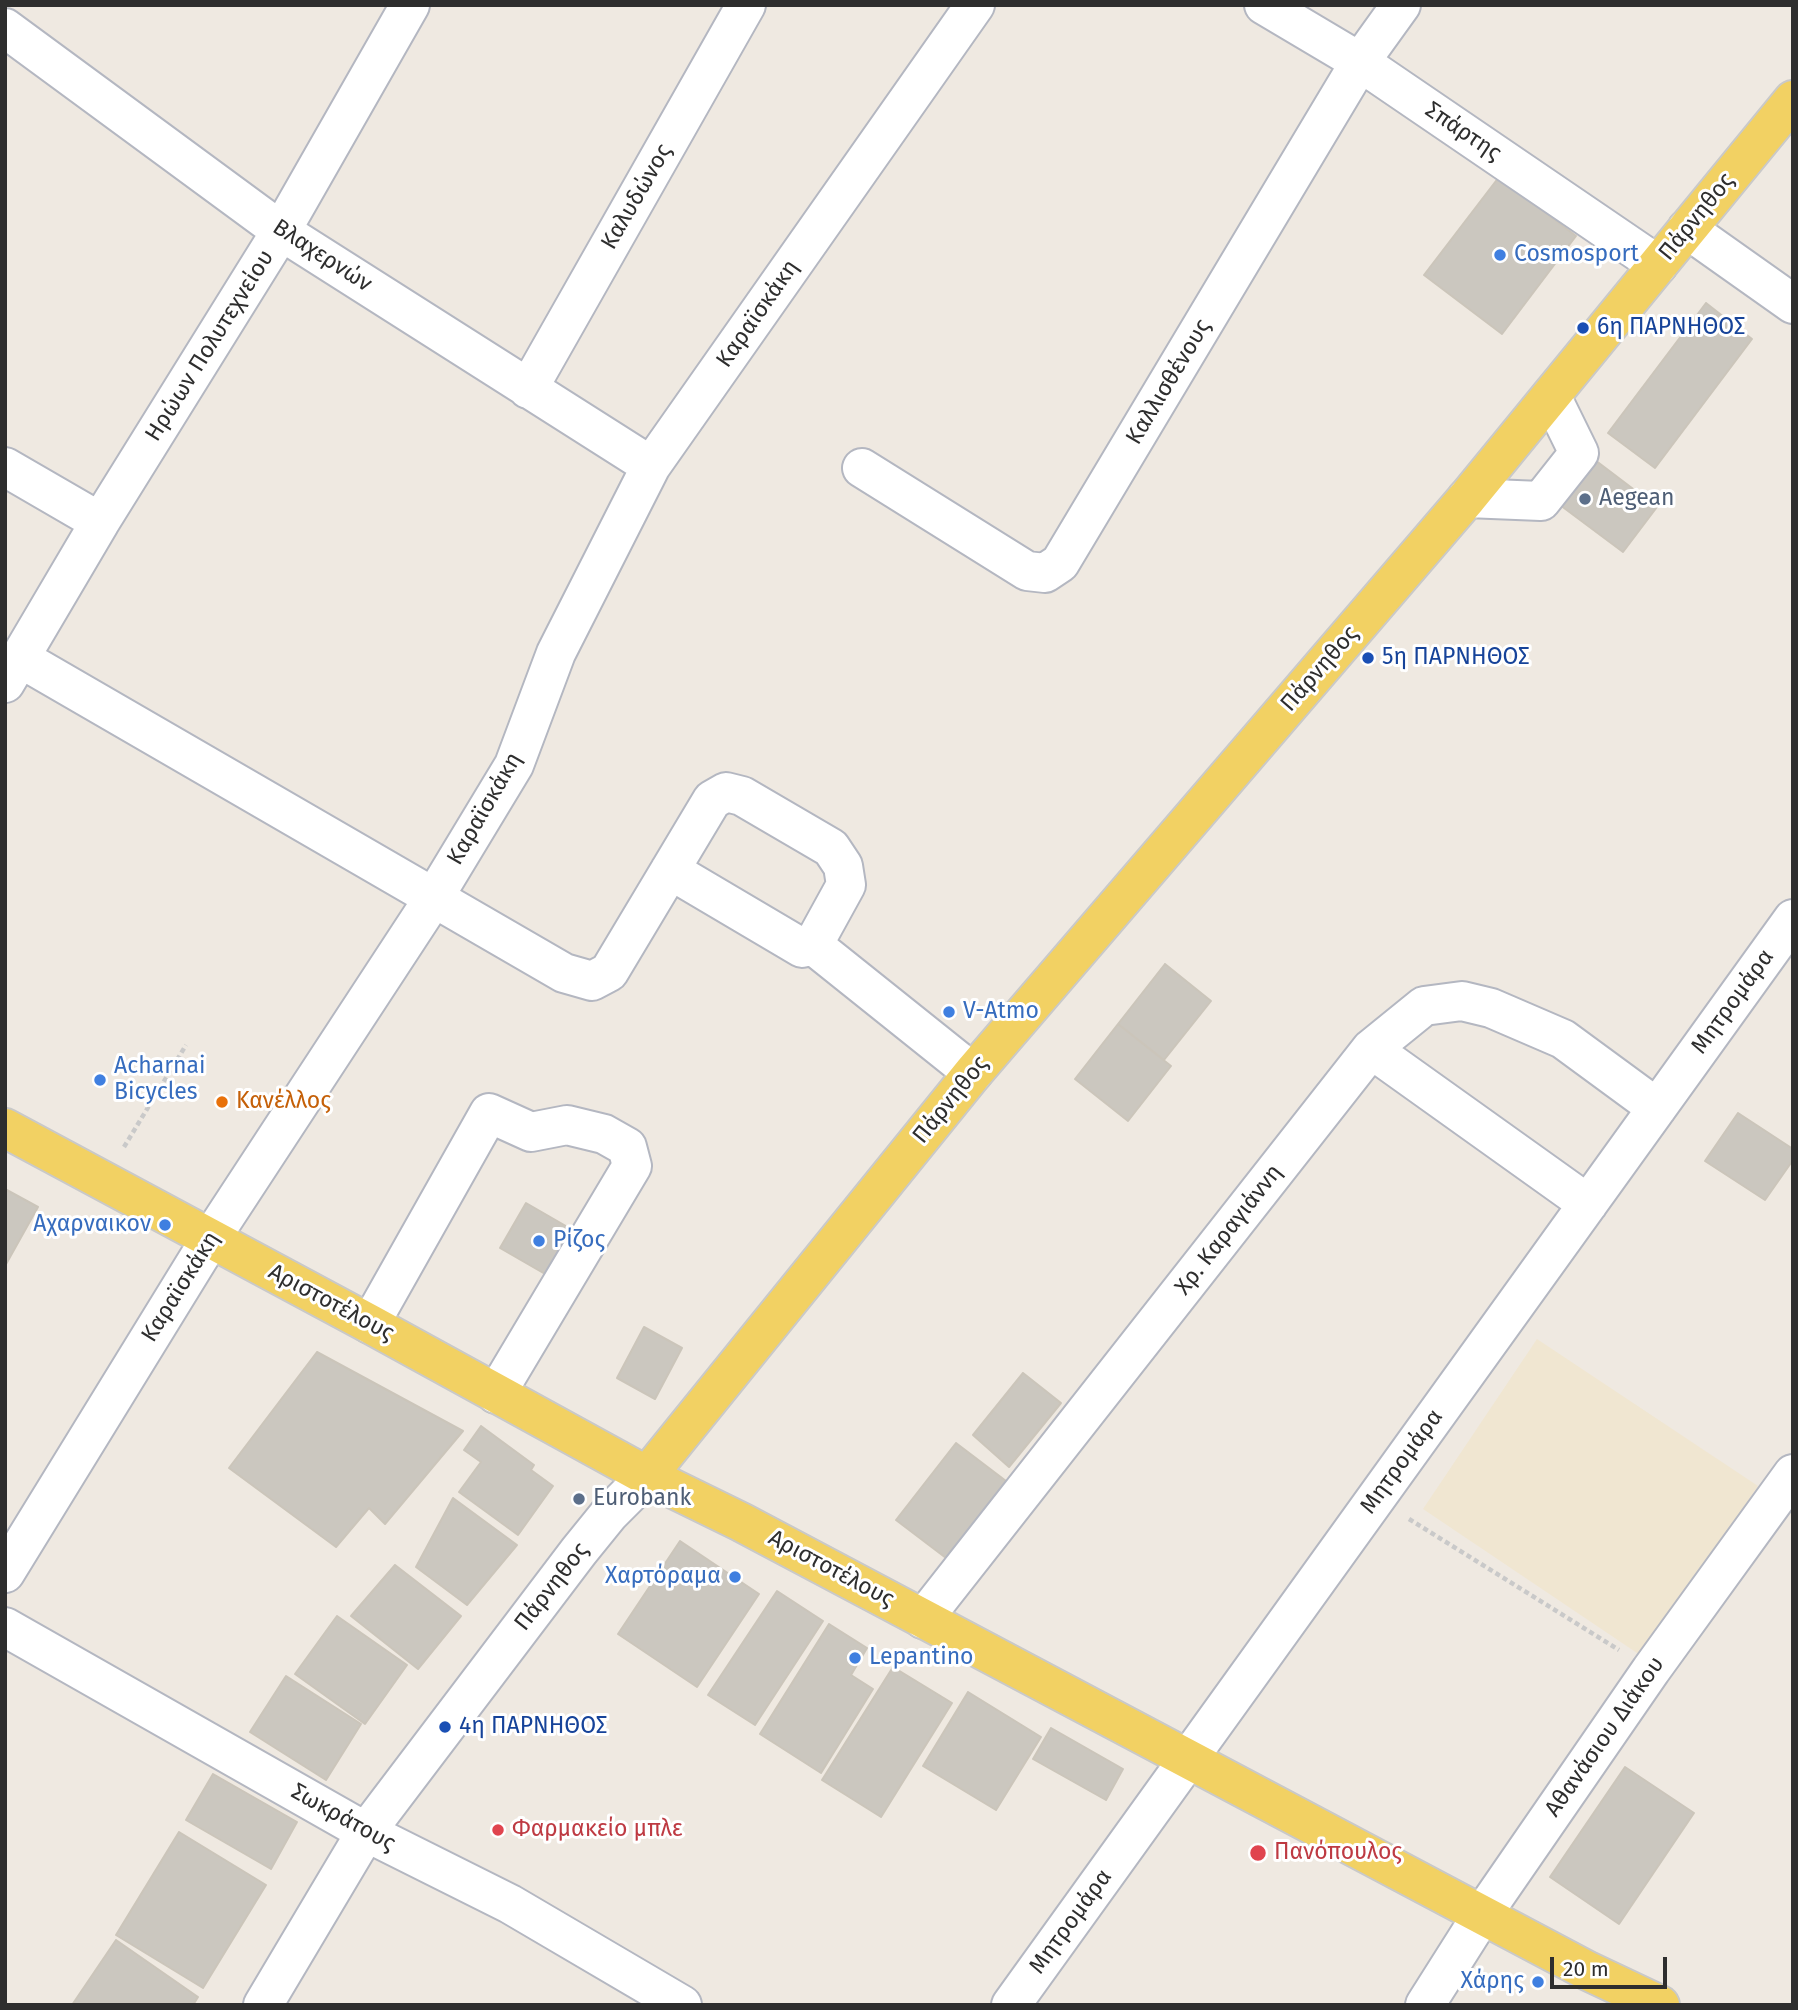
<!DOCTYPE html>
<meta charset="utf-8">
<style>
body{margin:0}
#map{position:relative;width:1798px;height:2010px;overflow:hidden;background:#efe9e1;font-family:"Fira Sans",sans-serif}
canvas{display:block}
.frame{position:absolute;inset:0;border:7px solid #2e2e2e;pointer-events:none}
.scale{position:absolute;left:1550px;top:1957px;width:117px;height:32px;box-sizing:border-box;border:4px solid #2e2e2e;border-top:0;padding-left:9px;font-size:21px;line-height:24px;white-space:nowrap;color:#2e2e2e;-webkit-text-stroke:5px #fff;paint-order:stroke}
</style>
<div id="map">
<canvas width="1798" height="2010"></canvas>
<div class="frame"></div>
<div class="scale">20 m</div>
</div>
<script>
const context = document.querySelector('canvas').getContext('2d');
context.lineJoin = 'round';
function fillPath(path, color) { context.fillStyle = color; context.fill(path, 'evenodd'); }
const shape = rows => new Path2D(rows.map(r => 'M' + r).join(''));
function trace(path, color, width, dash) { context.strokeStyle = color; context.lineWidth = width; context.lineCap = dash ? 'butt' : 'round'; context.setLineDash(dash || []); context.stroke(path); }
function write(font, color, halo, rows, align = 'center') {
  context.font = font + ' "Fira Sans",sans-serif'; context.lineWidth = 6; context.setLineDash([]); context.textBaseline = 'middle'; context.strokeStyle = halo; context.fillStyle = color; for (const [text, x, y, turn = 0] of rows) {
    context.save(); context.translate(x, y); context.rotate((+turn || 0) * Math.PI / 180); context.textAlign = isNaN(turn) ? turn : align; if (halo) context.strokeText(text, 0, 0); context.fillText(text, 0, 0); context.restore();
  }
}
fillPath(shape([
 [1537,1339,1758,1486,1643,1657,1423,1509]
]), '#f0e6d1');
const building = shape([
 [1499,177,1576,236,1502,334,1424,275,1499,177],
 [1706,303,1752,339,1655,468,1608,433,1706,303],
 [1591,457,1657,507,1623,552,1556,502,1591,457],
 [1165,964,1211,1001,1164,1060,1118,1024,1165,964],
 [1118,1024,1171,1066,1128,1121,1075,1079,1118,1024],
 [1738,1113,1793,1149,1793,1160,1765,1200,1705,1161,1738,1113],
 [5,1189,38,1207,5,1266,5,1189],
 [526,1203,578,1233,552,1278,500,1248,526,1203],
 [644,1327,682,1348,655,1399,617,1378,644,1327],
 [317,1352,463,1431,385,1524,369,1508,336,1547,229,1468,317,1352],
 [1023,1373,1061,1403,1009,1467,973,1435,1023,1373],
 [481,1426,534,1465,531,1470,553,1486,518,1535,459,1492,481,1462,464,1450,481,1426],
 [956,1443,1006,1481,946,1558,896,1520,956,1443],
 [453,1498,517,1545,467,1605,416,1567,453,1498],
 [680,1541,759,1594,697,1687,618,1634,680,1541],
 [395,1565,461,1616,418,1669,351,1616,395,1565],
 [777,1591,823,1621,755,1725,708,1695,777,1591],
 [337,1616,407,1665,365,1724,295,1674,337,1616],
 [829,1624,867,1648,851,1675,873,1689,821,1773,760,1734,829,1624],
 [893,1667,952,1703,881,1817,822,1780,893,1667],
 [286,1676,361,1724,326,1780,250,1732,286,1676],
 [968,1692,1041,1737,996,1810,923,1766,968,1692],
 [1051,1728,1123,1769,1106,1800,1033,1759,1051,1728],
 [1625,1767,1694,1813,1619,1924,1550,1877,1625,1767],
 [213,1774,297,1822,271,1869,186,1820,213,1774],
 [179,1832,266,1885,203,1988,116,1935,179,1832],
 [116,1940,198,1997,193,2005,72,2005,116,1940]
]);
fillPath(building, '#cbc7bf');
trace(building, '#cbc5ba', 2);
const minor = shape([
 [1264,5,1360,62,1658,265],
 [5,28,281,231,651,466],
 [1687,229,1793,304],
 [528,389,746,5],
 [5,467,100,522],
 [862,468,1027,571,1045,573,1060,563,1360,62,1401,5],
 [1467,498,1541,501,1579,453,1551,396],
 [20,658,564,973,592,981,609,972,712,800,726,792,742,796,831,848,843,866,846,885,813,945,802,948,670,870],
 [5,683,100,522,281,231,410,5],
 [813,945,973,1073],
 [1371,1049,1424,1006,1462,1001,1491,1008,1563,1039,1657,1108],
 [370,1324,489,1113,531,1132,567,1125,604,1134,627,1147,632,1166,496,1394],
 [5,1573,211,1238,433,899,514,765,556,653,651,466,975,5],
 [923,1619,1371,1049,1588,1204],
 [5,1627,366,1832,510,1904,682,2005],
 [263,2005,366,1832,579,1551,609,1514,647,1476],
 [1011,2005,1793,919],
 [1425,2005,1482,1915,1651,1670,1793,1474]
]);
const major = shape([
 [5,1128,370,1324,647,1476,741,1522,1588,1971,1660,2005],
 [647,1476,973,1073,1467,498,1793,100]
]);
trace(minor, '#b4b7c1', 42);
trace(major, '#c9c9c9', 42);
trace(shape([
 [124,1147,186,1045],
 [1409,1519,1619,1650]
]), '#c9c9c9', 4.5, [5, 3.5]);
trace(minor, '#fff', 38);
trace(major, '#f2d163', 38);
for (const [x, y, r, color] of [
 [1500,255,7,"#3f7fe0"],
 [1583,328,7,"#1a4fb4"],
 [1585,499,7,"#5c6f8a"],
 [1368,658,7,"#1a4fb4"],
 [949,1012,7,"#3f7fe0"],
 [100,1080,7,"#3f7fe0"],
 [222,1102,7,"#e8710a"],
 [165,1225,7,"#3f7fe0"],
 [539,1241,7,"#3f7fe0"],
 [579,1499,7,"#5c6f8a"],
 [735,1577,7,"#3f7fe0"],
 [855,1658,7,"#3f7fe0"],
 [445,1727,7,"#1a4fb4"],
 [498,1830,7,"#e0444e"],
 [1258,1853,9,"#e0444e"],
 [1538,1982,7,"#3f7fe0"]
]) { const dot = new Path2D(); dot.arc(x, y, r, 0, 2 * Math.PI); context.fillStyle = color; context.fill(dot); trace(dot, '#fff', 2.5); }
write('23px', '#2e2e2e', '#fff', [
 ["Σπάρτης",1463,132,34],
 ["Καλυδώνος",637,197,-60],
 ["Πάρνηθος",1697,217,-51],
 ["Βλαχερνών",322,256,33],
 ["Καραϊσκάκη",758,314,-55],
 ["Ηρώων Πολυτεχνείου",210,346,-58],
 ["Καλλισθένους",1169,382,-59],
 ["Πάρνηθος",1320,669,-49],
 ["Καραϊσκάκη",485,809,-60],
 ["Μητρομάρα",1733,1002,-54],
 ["Πάρνηθος",951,1100,-51],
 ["Χρ. Καραγιάννη",1229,1230,-52],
 ["Καραϊσκάκη",181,1287,-58],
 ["Αριστοτέλους",331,1303,28],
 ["Μητρομάρα",1402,1462,-54],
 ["Αριστοτέλους",831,1569,28],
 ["Πάρνηθος",552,1587,-52],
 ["Αθανάσιου Διάκου",1605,1737,-55],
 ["Σωκράτους",343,1818,29],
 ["Μητρομάρα",1071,1922,-54]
]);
write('23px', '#366cbe', '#fff', [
 ["Cosmosport",1514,255],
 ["V-Atmo",963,1012],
 ["Acharnai",114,1067],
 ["Bicycles",114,1093],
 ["Αχαρναικον",151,1225,"right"],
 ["Ρίζος",553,1241],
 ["Χαρτόραμα",721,1577,"right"],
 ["Lepantino",869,1658],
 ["Χάρης",1524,1982,"right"]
], 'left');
write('23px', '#164399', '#fff', [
 ["6η ΠΑΡΝΗΘΟΣ",1597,328],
 ["5η ΠΑΡΝΗΘΟΣ",1382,658],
 ["4η ΠΑΡΝΗΘΟΣ",459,1727]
], 'left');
write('23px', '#4e5e75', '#fff', [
 ["Aegean",1599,499],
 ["Eurobank",593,1499]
], 'left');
write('23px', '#c56008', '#fff', [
 ["Κανέλλος",236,1102]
], 'left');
write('23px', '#be3a42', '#fff', [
 ["Φαρμακείο μπλε",512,1830],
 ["Πανόπουλος",1274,1853]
], 'left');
</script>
